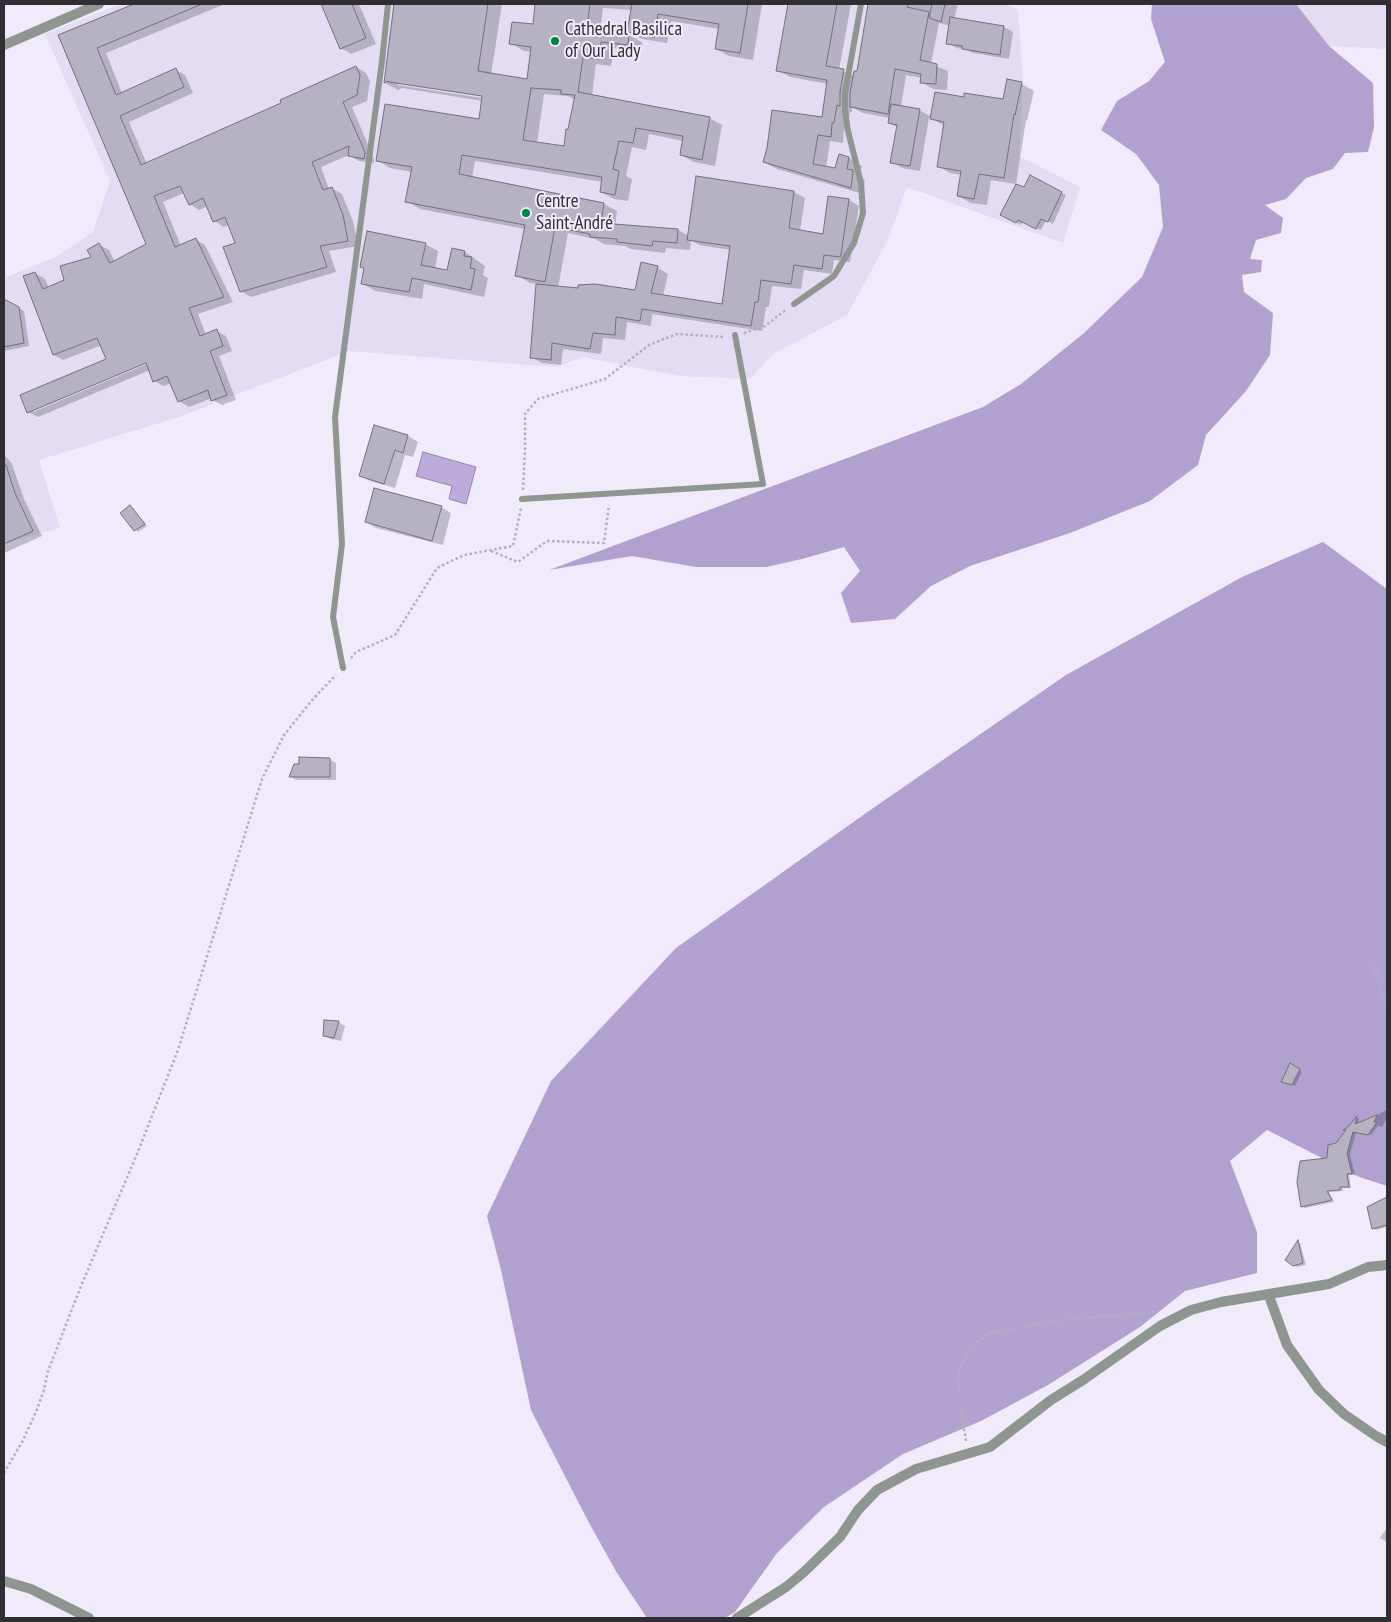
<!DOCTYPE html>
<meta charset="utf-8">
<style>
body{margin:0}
#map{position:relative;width:1391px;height:1622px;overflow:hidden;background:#f0eafa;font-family:"PT Sans Narrow",sans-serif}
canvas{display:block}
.frame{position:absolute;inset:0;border:5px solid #302e34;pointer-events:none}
</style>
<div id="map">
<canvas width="1391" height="1622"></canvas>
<div class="frame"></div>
</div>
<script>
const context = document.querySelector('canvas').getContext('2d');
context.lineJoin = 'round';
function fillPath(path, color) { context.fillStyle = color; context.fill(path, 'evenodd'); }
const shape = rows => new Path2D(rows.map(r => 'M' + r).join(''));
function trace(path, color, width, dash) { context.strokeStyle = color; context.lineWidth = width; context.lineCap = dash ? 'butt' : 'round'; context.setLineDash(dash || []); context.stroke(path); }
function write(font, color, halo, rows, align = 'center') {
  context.font = font + ' "PT Sans Narrow",sans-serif'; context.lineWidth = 4; context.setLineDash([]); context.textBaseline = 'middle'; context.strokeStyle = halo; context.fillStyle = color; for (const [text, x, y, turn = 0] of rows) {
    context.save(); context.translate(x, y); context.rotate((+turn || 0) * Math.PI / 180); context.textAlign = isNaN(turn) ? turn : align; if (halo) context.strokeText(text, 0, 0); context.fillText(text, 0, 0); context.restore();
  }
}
fillPath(shape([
 [121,4,1007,4,1018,10,1023,84,1019,156,1080,187,1063,243,907,187,887,242,847,315,773,354,750,379,679,376,582,357,557,367,349,351,179,417,39,460,60,528,4,543,4,278,56,257,93,232,110,181,45,34],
 [1296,4,1387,4,1387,49,1329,46]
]), '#e3dcf3');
fillPath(shape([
 [1152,4,1296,4,1329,46,1373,83,1374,127,1368,152,1345,153,1333,169,1306,178,1286,199,1265,205,1283,218,1281,233,1256,240,1250,259,1262,260,1261,272,1242,275,1244,292,1273,313,1270,355,1246,391,1206,435,1198,465,1150,501,1070,533,970,566,931,586,895,619,851,623,841,593,860,571,844,547,802,559,766,567,696,567,632,556,549,570,983,407,1021,384,1084,333,1142,277,1163,227,1159,185,1136,154,1101,130,1117,101,1149,81,1165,62,1151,19],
 [1323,542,1387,589,1387,1186,1359,1177,1267,1130,1230,1161,1257,1232,1257,1273,1185,1291,1140,1327,1048,1385,981,1421,903,1454,824,1507,777,1553,735,1612,725,1618,647,1618,617,1573,588,1521,531,1410,501,1270,487,1216,551,1081,676,948,866,813,1066,675,1242,577]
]), '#b1a1cf');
const water = shape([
 [423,452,476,467,466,504,449,499,452,486,416,476,423,452]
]);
fillPath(water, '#bcabdb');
trace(water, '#9286a9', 1);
fillPath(shape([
 [137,4,225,4,106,53,122,93,176,70,185,75,193,93,129,122,147,164,283,104,356,67,366,73,370,81,367,101,352,107,374,159,374,163,359,161,349,155,321,167,329,189,332,188,342,194,353,221,358,246,329,251,336,272,251,297,241,291,237,243,229,225,224,227,214,221,208,206,199,210,190,204,184,193,163,202,181,246,196,240,205,245,233,302,198,314,206,335,216,331,226,336,232,351,219,356,236,400,222,405,212,400,212,398,189,407,179,401,171,383,164,386,154,381,150,370,38,417,28,412,108,359,102,345,63,360,54,355,35,273,45,279,49,288,66,281,93,258,99,245,109,250,115,262,148,245,60,36],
 [151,359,152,362,33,412,33,409],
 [322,4,359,4,376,44,351,54,341,48],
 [395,4,502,4,491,75,528,81,532,52,524,51,511,43,534,26,537,4,762,4,753,60,729,56,716,49,719,29,671,21,667,43,642,39,629,32,632,10,603,8,600,31,629,35,642,42,641,51,614,48,611,66,596,64,592,96,709,118,722,125,715,166,694,162,681,155,683,141,649,134,646,150,632,147,626,176,632,179,628,201,614,199,601,192,603,182,475,161,472,178,604,204,617,211,615,225,678,230,689,236,697,178,794,192,805,198,800,231,824,235,849,200,859,206,850,262,834,260,832,274,804,270,801,289,772,286,769,307,766,307,762,331,652,314,651,326,627,322,625,340,603,338,601,354,563,349,561,365,542,363,531,357,537,284,530,283,517,275,525,229,420,209,407,201,412,172,390,168,377,160,480,121,483,101,402,88,398,90,385,83],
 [398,82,489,96,488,99,398,85],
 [544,94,568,96,575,100,566,148,537,143],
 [568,233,595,239,604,244,625,246,631,249,665,253,666,248,690,250,691,240,699,245,731,250,724,305,663,296,668,274,658,268,642,264,636,291,558,288],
 [789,4,851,4,839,70,854,76,858,73,869,4,958,4,954,19,1004,27,1013,32,1009,59,973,53,967,50,957,48,947,43,950,26,939,23,931,64,948,71,947,90,933,89,921,82,922,78,906,75,901,107,919,110,932,117,965,99,1004,100,1022,84,1034,91,1027,121,1026,120,1016,184,991,180,987,205,971,203,958,196,962,175,950,173,938,166,945,126,929,117,920,171,902,168,892,162,897,127,889,123,890,118,863,113,852,107,852,112,850,112,847,130,844,129,843,143,830,141,826,168,836,169,840,156,849,158,862,166,859,175,865,180,863,194,777,169,764,162,823,118,828,84,790,77,777,70],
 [1030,177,1066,195,1053,224,1046,220,1041,230,1023,222,1021,225,1002,215,1024,189],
 [425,244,438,251,435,269,448,272,453,250,465,252,485,266,483,275,488,278,484,297,424,284,422,299,376,291,363,284,365,269,361,267],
 [4,300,24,311,29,346,4,351],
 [375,426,408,436,418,442,413,457,405,455,395,488,370,481,360,475],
 [4,454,12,464,24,499,42,536,4,553],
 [131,507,147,526,138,532,122,513],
 [441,507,451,513,443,545,376,528,366,522],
 [329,759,336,763,336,780,296,780,290,776,301,766],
 [338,1022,345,1026,341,1041,331,1039,324,1035],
 [1290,1065,1302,1072,1295,1086,1285,1083],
 [1387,1109,1387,1118,1382,1127,1378,1126,1371,1135,1356,1132,1350,1155,1355,1175,1349,1175,1351,1188,1343,1188,1343,1191,1329,1192,1334,1202,1305,1208,1302,1206,1337,1144,1357,1118,1359,1119,1358,1125,1372,1119],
 [1387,1198,1387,1227,1376,1230,1373,1228,1368,1208],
 [1298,1242,1300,1243,1306,1265,1297,1267,1294,1265],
 [1387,1528,1387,1542,1380,1538]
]), '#0003');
const building = shape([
 [134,4,202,4,97,48,116,95,176,68,184,87,120,116,141,165,281,103,280,100,356,66,360,75,357,95,343,102,365,152,364,159,348,156,349,146,312,162,323,190,332,187,343,215,348,241,320,246,327,267,240,292,223,247,235,243,225,217,213,222,203,198,189,205,180,186,154,196,175,247,196,238,224,297,189,308,200,336,217,329,223,346,210,351,227,395,211,401,208,390,178,402,167,376,153,382,146,363,27,413,20,395,106,359,97,338,53,355,23,276,35,272,43,289,64,280,60,266,91,257,87,250,99,243,110,263,146,244,58,35,134,4],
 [321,4,352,4,366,38,340,49,321,4],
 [394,4,488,4,478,71,527,79,531,47,509,44,512,22,533,24,535,4,590,4,587,28,629,33,628,45,601,42,599,59,583,57,578,92,710,117,702,160,680,155,683,136,636,128,633,143,619,141,613,169,619,171,615,195,600,192,602,177,462,155,459,174,604,203,601,223,678,229,677,243,653,241,652,246,617,242,617,239,590,237,590,234,555,227,545,282,515,276,525,225,405,202,412,167,376,161,385,104,479,119,482,96,389,82,389,81,384,83,394,4],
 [531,88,561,90,561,94,575,95,568,129,566,129,564,146,523,140,531,88],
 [632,4,748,4,740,53,715,49,719,24,658,14,654,37,627,32,632,4],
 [788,4,837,4,826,66,844,69,840,92,840,106,837,105,834,123,832,123,831,137,818,135,813,164,835,168,839,154,849,157,847,169,853,170,853,172,851,188,763,162,767,148,772,110,822,117,827,80,776,71,788,4],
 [868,4,908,4,907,7,929,12,920,60,937,64,936,84,920,83,921,74,895,69,888,114,850,107,850,93,854,71,857,71,868,4],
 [932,4,945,4,941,22,929,18,932,4],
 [950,17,1004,26,1000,55,962,49,962,46,946,44,950,17],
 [1007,79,1022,82,1015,115,1014,114,1004,178,979,174,974,199,957,196,961,171,937,167,944,122,930,119,935,92,964,97,964,93,1003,99,1007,79],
 [891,104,920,109,910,166,890,163,897,125,888,123,891,104],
 [1030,175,1062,192,1048,222,1041,219,1036,229,1018,220,1016,223,1000,215,1016,184,1024,187,1030,175],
 [696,176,794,191,789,228,823,234,828,196,849,199,841,255,840,257,824,255,822,269,794,265,791,284,761,280,758,302,755,302,751,326,642,309,640,321,616,317,615,335,593,333,590,349,552,343,551,360,530,358,536,284,578,288,578,285,595,284,635,290,641,262,658,266,651,293,722,304,730,246,687,240,696,176],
 [367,231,426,243,421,265,447,270,452,248,465,251,464,256,472,257,470,268,475,269,471,290,412,278,409,292,361,284,364,268,360,267,367,231],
 [4,299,19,307,24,343,4,347,4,299],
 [374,425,408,435,403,453,395,450,384,484,359,476,374,425],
 [4,465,6,465,15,493,33,531,4,544,4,465],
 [374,488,442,506,432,541,365,522,374,488],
 [130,505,145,524,134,531,120,513,130,505],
 [299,757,330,758,330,777,289,777,294,764,299,764,299,757],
 [324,1020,339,1021,334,1038,323,1036,324,1020],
 [1290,1063,1300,1069,1292,1085,1281,1082,1290,1063],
 [1377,1115,1374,1122,1377,1122,1368,1135,1353,1132,1347,1153,1352,1174,1347,1174,1349,1187,1340,1187,1340,1190,1327,1191,1332,1200,1301,1207,1297,1182,1300,1161,1327,1158,1328,1145,1336,1143,1346,1130,1343,1130,1348,1127,1357,1116,1355,1124,1377,1115],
 [1387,1197,1387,1225,1372,1229,1367,1207,1387,1197],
 [1298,1240,1303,1263,1293,1266,1285,1260,1298,1240]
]);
fillPath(building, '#b7b2c1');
trace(building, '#746f7d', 1);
trace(shape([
 [744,333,765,326,787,309],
 [523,490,525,449,525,414,538,399,605,379,649,345,677,334,724,337],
 [491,551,518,562,547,541,604,543,609,505],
 [351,658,356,652,395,635,437,568,464,555,513,546,521,508],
 [1372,959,1387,1009],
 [966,1441,960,1404,959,1371,972,1345,990,1333,1062,1320,1157,1312],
 [4,1473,22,1442,36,1412,44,1390,48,1371,81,1286,137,1154,178,1050,262,779,284,735,313,699,336,675]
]), '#b4afbc', 2.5, [2.5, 2.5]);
trace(shape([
 [794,304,834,276,854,243,863,213,861,183,848,131,845,111,845,93,861,4],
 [522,499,763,484,735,335],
 [343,668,333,617,342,544,335,417,382,61,388,4]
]), '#8f9691', 6);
trace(shape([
 [4,45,99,4],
 [1269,1296,1287,1345,1319,1390,1344,1414,1376,1436,1387,1442],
 [4,1581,31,1589,89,1618],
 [737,1618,786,1587,804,1572,840,1537,858,1510,877,1490,916,1469,990,1447,1051,1400,1083,1380,1160,1326,1191,1310,1221,1302,1329,1284,1368,1267,1387,1265]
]), '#8f9691', 10);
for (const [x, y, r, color] of [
 [555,41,5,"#01843f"],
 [526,213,5,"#01843f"]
]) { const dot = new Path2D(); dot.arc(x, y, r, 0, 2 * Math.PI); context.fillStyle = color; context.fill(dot); trace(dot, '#f0eafa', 2); }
write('19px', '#302e34', '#f0eafa', [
 ["Cathedral Basilica",565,30],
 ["of Our Lady",565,52],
 ["Centre",536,202],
 ["Saint-André",536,224]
], 'left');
</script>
